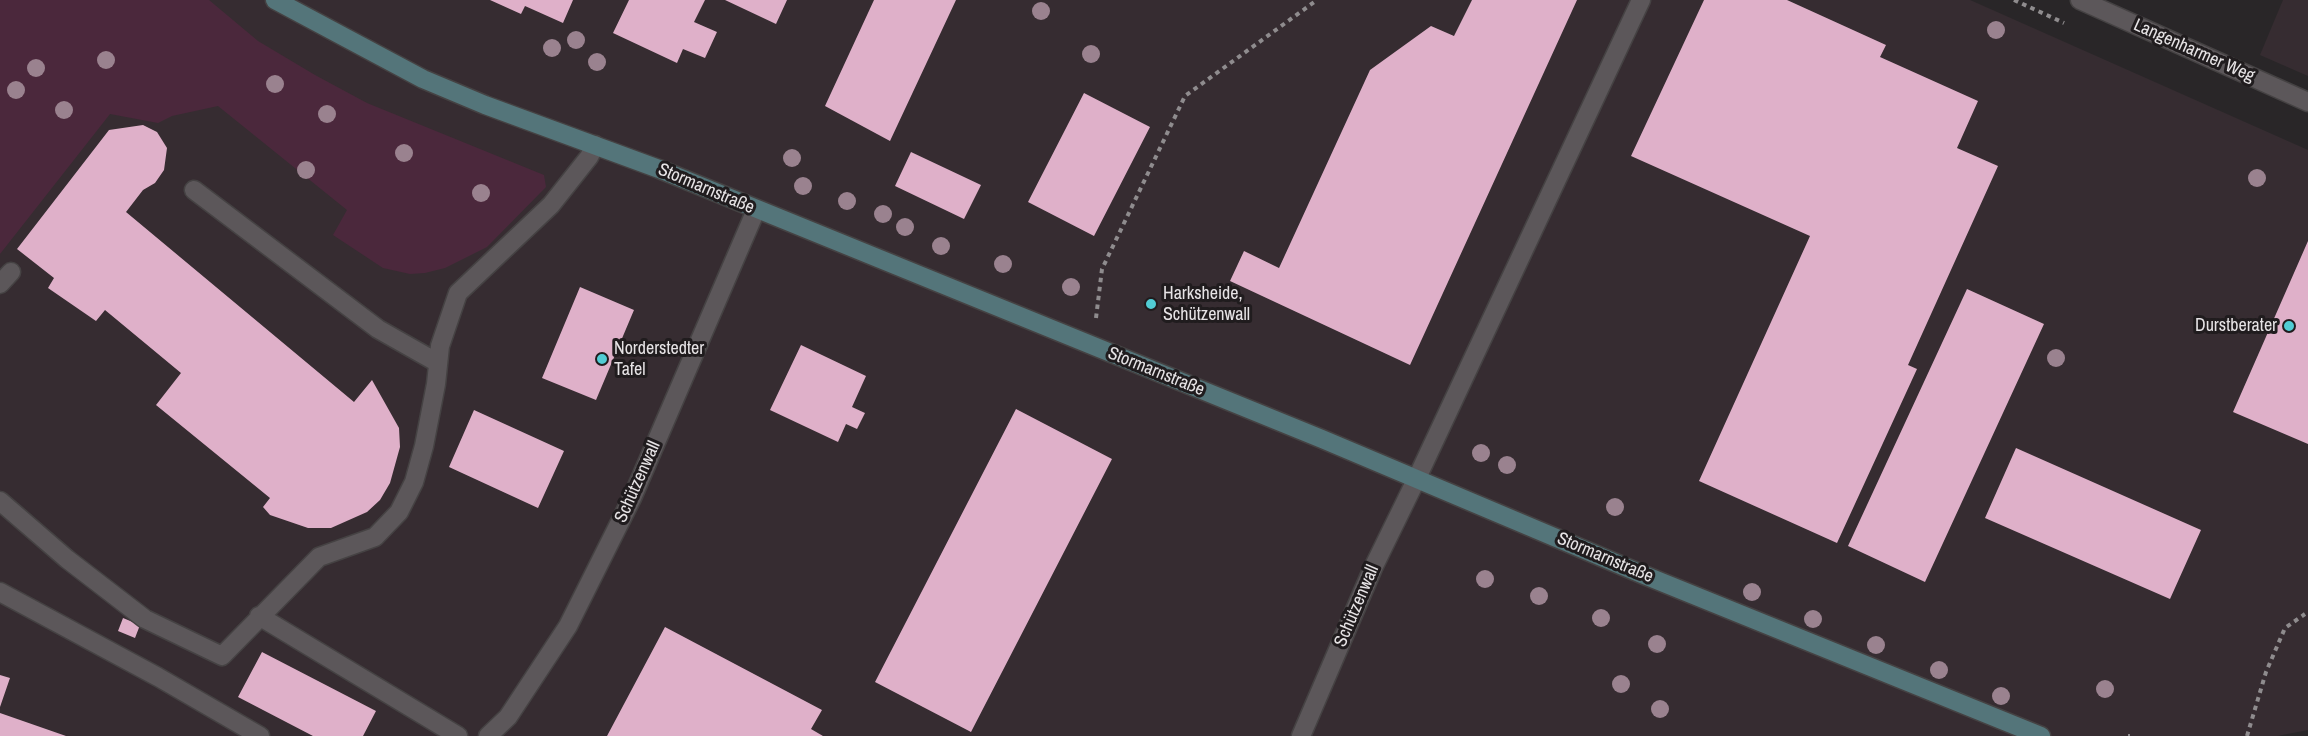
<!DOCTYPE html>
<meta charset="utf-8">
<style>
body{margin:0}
canvas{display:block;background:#292628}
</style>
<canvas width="2308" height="736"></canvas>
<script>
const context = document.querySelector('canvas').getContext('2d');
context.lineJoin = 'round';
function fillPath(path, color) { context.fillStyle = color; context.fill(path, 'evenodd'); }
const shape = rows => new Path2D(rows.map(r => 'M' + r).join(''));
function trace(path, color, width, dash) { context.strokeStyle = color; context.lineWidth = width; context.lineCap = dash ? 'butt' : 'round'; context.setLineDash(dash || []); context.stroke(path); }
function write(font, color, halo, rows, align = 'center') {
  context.font = font + ' "Archivo Narrow",sans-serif'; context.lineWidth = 6; context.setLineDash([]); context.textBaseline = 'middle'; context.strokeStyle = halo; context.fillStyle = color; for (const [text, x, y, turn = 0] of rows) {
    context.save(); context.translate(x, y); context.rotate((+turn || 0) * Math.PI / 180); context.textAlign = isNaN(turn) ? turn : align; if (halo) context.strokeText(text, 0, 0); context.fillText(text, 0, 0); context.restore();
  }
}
fillPath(shape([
 [0,0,1970,0,2308,150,2308,730,2277,736,0,736],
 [2283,0,2308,0,2308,76,2260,55]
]), '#362c31');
fillPath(shape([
 [0,0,209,0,258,41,315,75,367,103,544,175,546,187,487,247,445,268,425,273,410,274,383,268,333,235,347,210,218,106,172,116,158,123,110,114,0,254]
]), '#4b283c');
fillPath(shape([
 [490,0,573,0,563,23,525,6,521,14],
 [629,0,705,0,694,22,717,32,705,58,683,49,677,63,613,33],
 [725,0,787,0,776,24],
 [874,0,956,0,890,141,825,106],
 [1472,0,1577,0,1410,365,1230,281,1244,251,1279,268,1370,70,1431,26,1454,36],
 [1704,0,1787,0,1886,45,1880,57,1978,101,1957,148,1998,166,1908,365,1917,369,1837,543,1699,481,1810,236,1631,156],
 [1084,93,1150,127,1094,236,1028,202],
 [143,125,157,132,167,148,164,170,155,183,143,190,126,212,354,402,372,380,399,428,400,447,390,483,380,500,367,512,331,528,308,528,270,515,263,507,270,498,156,405,181,373,105,310,96,321,48,288,54,278,17,249,109,130],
 [911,152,981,185,964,219,895,186],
 [2308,241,2308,444,2233,412],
 [580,287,634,310,596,400,542,378],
 [1967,289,2044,324,1925,582,1848,546],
 [801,345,866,376,852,407,865,413,857,429,846,424,838,442,770,410],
 [1016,409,1112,459,971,732,875,682],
 [474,410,564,451,538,508,449,467],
 [2016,448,2201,530,2170,599,1985,518],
 [123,618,140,625,135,638,118,631],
 [665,627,822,710,811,729,823,736,607,736],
 [262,652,376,711,363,736,313,736,238,697],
 [0,675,10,678,0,707],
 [0,713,66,736,0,736]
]), '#dfb0c9');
const lane = shape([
 [194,190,378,329,438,363],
 [0,284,11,272],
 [1417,478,1641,0],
 [0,501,67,559,145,619,222,656,319,557,375,537,399,512,414,482,424,446,436,384,440,346,458,293,551,205,589,157,595,145],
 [0,592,158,677,260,736],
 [259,616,458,736]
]);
const street = shape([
 [2080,0,2308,102],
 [488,736,508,717,568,626,632,498,756,210],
 [1301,736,1373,568,1417,478]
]);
const secondary = shape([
 [275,0,423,79,485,105,659,169,1322,439,1644,575,2041,736]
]);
trace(lane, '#454243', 21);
trace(street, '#454243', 21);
trace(secondary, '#454243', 21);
trace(shape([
 [2014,0,2064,23],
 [1096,318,1102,269,1185,96,1317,0],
 [2128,736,2130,736],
 [2247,736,2266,672,2285,628,2305,614]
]), '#8f8c8e', 4, [4.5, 4.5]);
trace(lane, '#5c575a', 18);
trace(street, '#5c575a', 18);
trace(secondary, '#54757a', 18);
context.fillStyle = '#9a828f';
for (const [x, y] of [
 [1041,11],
 [1996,30],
 [576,40],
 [552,48],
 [1091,54],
 [106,60],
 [597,62],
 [36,68],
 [275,84],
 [16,90],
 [64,110],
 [327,114],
 [404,153],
 [792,158],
 [306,170],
 [2257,178],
 [803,186],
 [481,193],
 [847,201],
 [883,214],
 [905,227],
 [941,246],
 [1003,264],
 [1071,287],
 [2056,358],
 [1481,453],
 [1507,465],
 [1615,507],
 [1485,579],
 [1752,592],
 [1539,596],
 [1601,618],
 [1813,619],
 [1657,644],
 [1876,645],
 [1939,670],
 [1621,684],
 [2105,689],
 [2001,696],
 [1660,709]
]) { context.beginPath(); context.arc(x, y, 9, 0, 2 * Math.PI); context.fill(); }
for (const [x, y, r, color] of [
 [1151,304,6,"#51ccd4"],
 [2289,326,6,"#51ccd4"],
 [602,359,6,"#51ccd4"]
]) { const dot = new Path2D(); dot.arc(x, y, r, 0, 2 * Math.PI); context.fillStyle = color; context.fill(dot); trace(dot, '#201c1e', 2); }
write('18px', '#e6e3e5', '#201c1e', [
 ["Langenharmer Weg",2194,51,24],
 ["Stormarnstraße",706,189,23],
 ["Stormarnstraße",1156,372,22],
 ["Schützenwall",638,482,-66],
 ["Stormarnstraße",1605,558,23],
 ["Schützenwall",1357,606,-67]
]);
write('18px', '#e6e3e5', '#201c1e', [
 ["Harksheide,",1163,294],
 ["Schützenwall",1163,315],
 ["Durstberater",2277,326,"right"],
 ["Norderstedter",614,349],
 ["Tafel",614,370]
], 'left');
</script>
